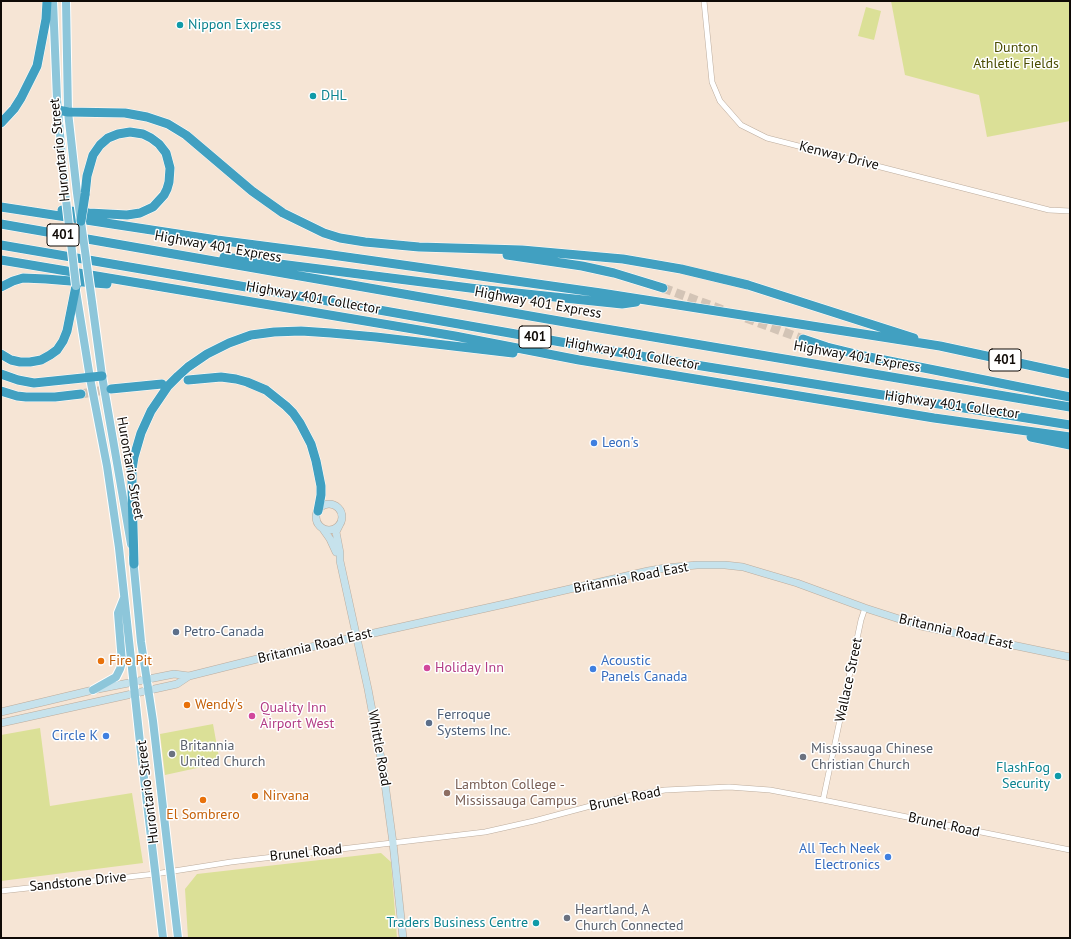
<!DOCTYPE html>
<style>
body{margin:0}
#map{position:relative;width:1071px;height:939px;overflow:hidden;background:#f6e5d5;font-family:"PT Sans",sans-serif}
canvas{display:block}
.frame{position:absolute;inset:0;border:2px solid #0f0a06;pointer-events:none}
</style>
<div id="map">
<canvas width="1071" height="939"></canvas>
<div class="frame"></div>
</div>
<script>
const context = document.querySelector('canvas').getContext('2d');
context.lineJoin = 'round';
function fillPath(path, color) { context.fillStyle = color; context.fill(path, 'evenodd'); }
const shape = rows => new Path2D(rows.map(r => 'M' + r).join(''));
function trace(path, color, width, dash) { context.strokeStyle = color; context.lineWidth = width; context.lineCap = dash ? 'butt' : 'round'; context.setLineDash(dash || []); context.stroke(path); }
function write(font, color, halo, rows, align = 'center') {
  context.font = font + ' "PT Sans",sans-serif'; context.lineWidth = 3; context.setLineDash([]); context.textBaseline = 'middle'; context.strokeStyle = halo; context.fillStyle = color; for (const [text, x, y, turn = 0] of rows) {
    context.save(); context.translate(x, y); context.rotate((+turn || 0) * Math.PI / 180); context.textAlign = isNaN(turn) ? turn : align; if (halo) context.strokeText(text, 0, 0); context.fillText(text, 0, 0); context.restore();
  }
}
fillPath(shape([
 [891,1,1070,1,1070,121,987,137,979,95,905,75],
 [866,7,881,11,874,40,858,36],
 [213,724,220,763,165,775,160,734],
 [40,728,50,806,132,793,143,863,1,881,1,735],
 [381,853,391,862,397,938,188,938,185,889,197,874]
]), '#dbe097');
trace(shape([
 [663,288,723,310],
 [746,318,803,339],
 [81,394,111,389]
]), '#d3c4b6', 9, [9, 4.5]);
const street = shape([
 [704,1,712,82,720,101,741,125,767,138,1049,210,1070,211],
 [823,800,861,620,865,608],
 [1,891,155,874,231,862,485,832,534,821,628,796,665,790,729,787,770,790,823,800,1070,850]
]);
const secondary = shape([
 '316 517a13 13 0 1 1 26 0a13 13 0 1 1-26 0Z',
 [340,524,336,532,340,553,340,561,368,689,383,769,393,843,403,938],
 [323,529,330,539,336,552],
 [1,712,93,690,174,674,189,676],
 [1,723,177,684,189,676,257,659,509,603,648,571,665,568,697,565,725,565,743,567,763,573,797,583,865,608,921,626,1070,657]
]);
const primary = shape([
 [53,1,57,99,65,191],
 [66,1,68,112,77,193],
 [76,291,90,378,107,466,119,548,142,761,163,938],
 [92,302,102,376,131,544],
 [133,558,141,642,153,721,178,938],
 [93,690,116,677,120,669,122,662,118,613,124,598]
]);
const highway = shape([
 [58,110,68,112,125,113,147,117,168,124,186,135,252,191,283,213,324,233,340,238,365,242,419,247,522,250,623,259,681,269,748,285,914,338],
 [1,123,14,109,21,98,37,66,46,19,47,1],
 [1,207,217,240,325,254,601,293,940,346,1070,374],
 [62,210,89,213,127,215,140,213,153,207,164,195,167,189,169,182,170,168,166,153,159,144,151,138,143,134,130,132,118,134,108,138,100,145,93,155,87,176,85,195],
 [1,224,582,325,1070,407],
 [1,245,322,300,652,358,1070,425],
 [507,255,582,266,614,273,663,288],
 [224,257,478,289,622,304,636,302],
 [1,260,455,336,579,360,934,418,1070,437],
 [1,287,13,281,23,278,46,279,107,284],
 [803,339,827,347,864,356,1070,397],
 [1,354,11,360,20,362,30,362,41,360,50,355,57,350,63,341,67,331,76,286],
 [1,374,18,380,34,383,102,376],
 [188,380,221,377,236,379,247,382,266,390,286,406,293,413,300,423,311,444,316,461,321,486,321,495,318,511],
 [111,389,162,384],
 [1,391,17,396,26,397,55,397,81,394],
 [1031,437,1070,445],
 [134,564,132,489,132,469,134,457,141,433,151,411,168,386,178,376,188,367,207,354,229,343,251,335,274,332,301,331,331,333,376,337,513,353]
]);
trace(street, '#bcac9d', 6);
trace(secondary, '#bcac9d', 8);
trace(primary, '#fff', 10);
trace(highway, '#fff', 10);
trace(street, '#fff', 5);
trace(secondary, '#c6e2ec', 7);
trace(primary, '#8dc6da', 8);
trace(highway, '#41a0c1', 9);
const primaryBridge = shape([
 [65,191,76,286],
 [77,193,92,302]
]);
const highwayBridge = shape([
 [81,221,85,195]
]);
trace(primaryBridge, '#fff', 10, []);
trace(highwayBridge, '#fff', 10, []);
trace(primaryBridge, '#8dc6da', 8);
trace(highwayBridge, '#41a0c1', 9);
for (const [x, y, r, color] of [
 [180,25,4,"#0f9aa8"],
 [313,96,4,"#0f9aa8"],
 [594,443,4,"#3f7fe0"],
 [176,632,4,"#5c6f8a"],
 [101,661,4,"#e8710a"],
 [427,668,4,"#d1479c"],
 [593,669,4,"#3f7fe0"],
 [187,705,4,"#e8710a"],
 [252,716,4,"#d1479c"],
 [429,723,4,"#5c6f8a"],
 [106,736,4,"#3f7fe0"],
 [172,754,4,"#6b7280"],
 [803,757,4,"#6b7280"],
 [1058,776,4,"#0f9aa8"],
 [447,793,4,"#8d6e63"],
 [255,796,4,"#e8710a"],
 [203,800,4,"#e8710a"],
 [888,857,4,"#3f7fe0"],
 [567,918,4,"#6b7280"],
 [536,923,4,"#0f9aa8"]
]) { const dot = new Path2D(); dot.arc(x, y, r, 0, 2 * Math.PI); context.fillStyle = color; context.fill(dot); trace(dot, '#fff', 1.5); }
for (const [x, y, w] of [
 [63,235,32],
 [535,337,32],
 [1005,360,32]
]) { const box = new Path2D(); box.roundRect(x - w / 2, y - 11, w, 22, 3); context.fillStyle = '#fff'; context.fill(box); trace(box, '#0f0a06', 1); }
write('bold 13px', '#0f0a06', null, [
 ["401",63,235],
 ["401",535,337],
 ["401",1005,360]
]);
write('14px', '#0d838f', '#fff', [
 ["Nippon Express",188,25],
 ["DHL",321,96],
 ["FlashFog",1050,768,"right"],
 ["Security",1050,784,"right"],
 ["Traders Business Centre",528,923,"right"]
], 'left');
write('14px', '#4a4c01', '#fff', [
 ["Dunton",1016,48],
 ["Athletic Fields",1016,64]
]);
write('14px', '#0f0a06', '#fff', [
 ["Hurontario Street",60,150,-96],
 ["Kenway Drive",839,156,14],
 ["Highway 401 Express",218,247,10],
 ["Highway 401 Collector",313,298,10],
 ["Highway 401 Express",538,303,10],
 ["Highway 401 Collector",632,354,10],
 ["Highway 401 Express",857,357,10],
 ["Highway 401 Collector",952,405,8],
 ["Hurontario Street",130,468,80],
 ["Britannia Road East",631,578,-11],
 ["Britannia Road East",956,632,13],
 ["Britannia Road East",315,646,-13],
 ["Wallace Street",849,680,-78],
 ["Whittle Road",379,748,80],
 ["Hurontario Street",148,792,-97],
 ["Brunel Road",625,799,-12],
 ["Brunel Road",944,825,12],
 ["Brunel Road",306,853,-6],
 ["Sandstone Drive",78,882,-6]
]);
write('14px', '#366cbe', '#fff', [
 ["Leon's",602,443],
 ["Acoustic",601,661],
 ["Panels Canada",601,677],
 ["Circle K",98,736,"right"],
 ["All Tech Neek",880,849,"right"],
 ["Electronics",880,865,"right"]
], 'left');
write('14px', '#4e5e75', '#fff', [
 ["Petro-Canada",184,632],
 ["Ferroque",437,715],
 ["Systems Inc.",437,731]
], 'left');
write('14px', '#c56008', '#fff', [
 ["Fire Pit",109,661],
 ["Wendy's",195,705],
 ["Nirvana",263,796],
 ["El Sombrero",203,815,"center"]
], 'left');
write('14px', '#b23c85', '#fff', [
 ["Holiday Inn",435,668],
 ["Quality Inn",260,708],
 ["Airport West",260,724]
], 'left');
write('14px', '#5b616d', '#fff', [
 ["Britannia",180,746],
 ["United Church",180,762],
 ["Mississauga Chinese",811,749],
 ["Christian Church",811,765],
 ["Heartland, A",575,910],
 ["Church Connected",575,926]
], 'left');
write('14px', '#785e54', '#fff', [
 ["Lambton College -",455,785],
 ["Mississauga Campus",455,801]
], 'left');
</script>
